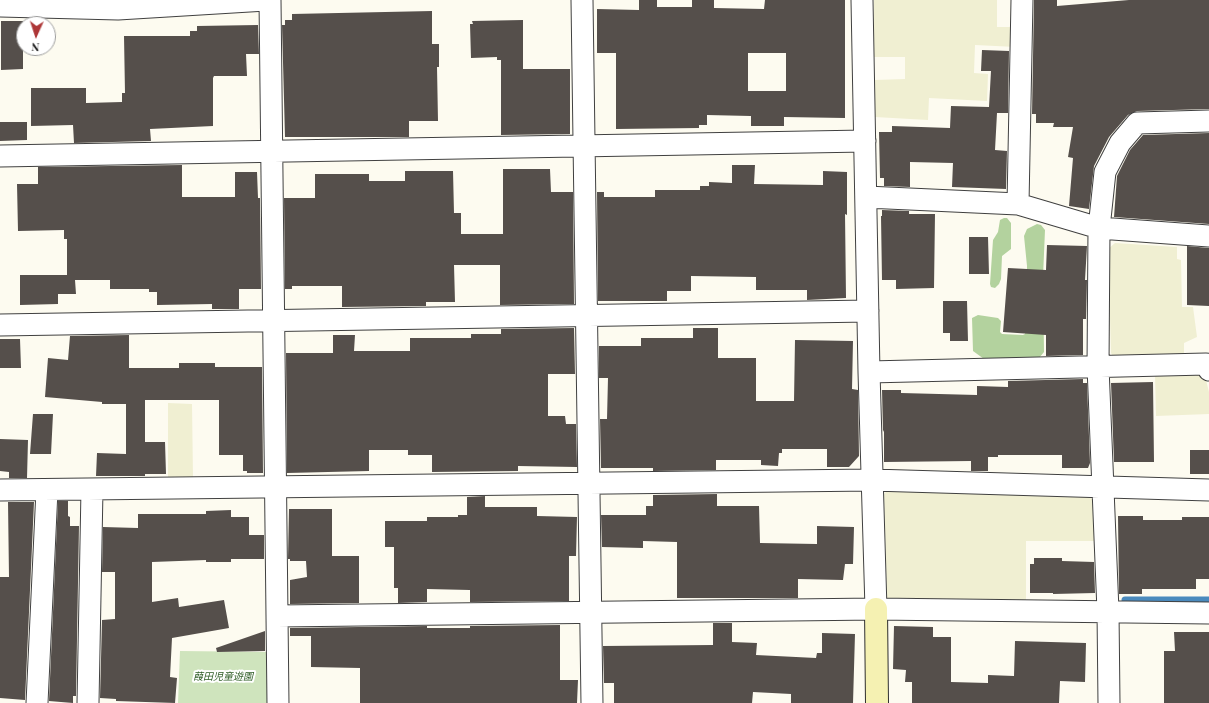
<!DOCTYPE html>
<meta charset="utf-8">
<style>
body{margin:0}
#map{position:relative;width:1209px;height:703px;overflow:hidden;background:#fdfbf0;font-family:"Playfair Display",serif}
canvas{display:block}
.north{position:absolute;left:16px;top:16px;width:40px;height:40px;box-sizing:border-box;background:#fff;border:1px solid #9e9e9e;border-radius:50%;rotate:183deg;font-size:11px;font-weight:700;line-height:16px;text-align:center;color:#0d0d0d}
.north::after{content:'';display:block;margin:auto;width:14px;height:18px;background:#ad3637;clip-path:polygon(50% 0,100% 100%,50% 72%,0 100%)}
</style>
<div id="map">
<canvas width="1209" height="703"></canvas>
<div class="north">N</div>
</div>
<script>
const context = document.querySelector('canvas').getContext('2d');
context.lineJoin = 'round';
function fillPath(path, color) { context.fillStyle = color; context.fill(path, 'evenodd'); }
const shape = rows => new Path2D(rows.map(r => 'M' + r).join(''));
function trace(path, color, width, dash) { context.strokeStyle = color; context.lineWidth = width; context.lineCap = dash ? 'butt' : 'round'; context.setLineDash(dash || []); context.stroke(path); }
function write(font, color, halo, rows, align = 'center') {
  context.font = font + ' "Playfair Display","Noto Sans JP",serif'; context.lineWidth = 4; context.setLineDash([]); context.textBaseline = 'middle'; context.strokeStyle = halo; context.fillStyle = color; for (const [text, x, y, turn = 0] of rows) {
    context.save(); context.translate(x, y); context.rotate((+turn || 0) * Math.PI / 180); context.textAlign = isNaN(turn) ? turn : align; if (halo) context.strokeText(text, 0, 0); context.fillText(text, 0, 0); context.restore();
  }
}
fillPath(shape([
 [874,0,997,0,997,27,1017,27,1016,47,975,45,974,73,988,74,987,101,929,98,928,120,875,117,875,80,905,79,905,57,874,57],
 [1115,243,1177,247,1177,259,1181,260,1182,307,1193,307,1197,337,1184,343,1184,356,1114,358,1111,353,1108,249],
 [1199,373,1206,380,1209,392,1209,414,1156,416,1155,374],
 [168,403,192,404,193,478,168,478],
 [889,489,1089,496,1094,501,1094,541,1026,541,1026,600,887,599,884,494]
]), '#f0efd2');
fillPath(shape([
 [180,651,269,652,269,703,178,703]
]), '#cfe4bd');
fillPath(shape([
 [1004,218,1007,218,1011,223,1011,249,1002,256,1001,279,999,284,995,288,991,287,990,284,993,240,998,232,1000,220],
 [1037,224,1041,225,1045,230,1043,277,1044,352,1039,358,984,359,973,351,972,318,978,315,998,318,1001,321,1000,332,1002,334,1023,335,1025,334,1027,266,1024,236,1027,229]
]), '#b3d29e');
trace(shape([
 [1125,600,1209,600]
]), '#4a8abd', 7);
fillPath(shape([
 [639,0,657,0,657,7,692,7,692,0,714,0,714,8,764,9,765,0,845,0,845,118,784,117,784,126,751,126,751,116,707,115,707,125,699,125,699,128,616,129,616,53,597,53,597,9,639,10],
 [748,53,786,53,786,91,748,91],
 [1034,0,1057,0,1057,6,1129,0,1209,0,1209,109,1137,111,1128,115,1109,137,1094,166,1089,209,1069,206,1073,158,1068,157,1073,127,1053,127,1054,123,1036,123,1036,114,1032,114],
 [432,11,432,44,439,44,439,67,437,67,438,121,409,121,409,137,285,137,282,25,285,25,285,20,292,20,292,14],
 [523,20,523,69,570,69,570,134,501,135,501,60,497,60,497,57,471,58,470,24,473,24,472,21],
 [1,21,23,21,23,69,1,70],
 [258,25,259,54,246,54,247,76,214,76,213,78,213,126,150,129,151,141,74,143,73,125,31,126,31,88,86,88,86,103,122,102,122,93,125,93,124,36,190,36,190,31,197,31,197,26],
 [982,50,1009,51,1008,113,997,113,995,150,1007,151,1006,189,952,187,953,163,910,162,910,187,884,186,884,178,880,178,879,132,892,132,892,126,950,128,951,106,989,107,991,71,981,71],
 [0,122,27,122,27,140,0,141],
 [1209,133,1209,224,1114,217,1117,176,1130,150,1143,135],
 [182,165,182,197,235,197,235,172,257,172,258,198,260,198,261,289,239,289,239,309,212,309,212,304,157,305,157,292,149,292,149,289,110,289,110,280,75,280,76,294,58,294,58,304,20,305,20,275,67,275,67,239,64,239,64,230,18,231,17,184,38,184,38,167],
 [732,165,755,165,754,184,823,185,823,171,847,172,847,215,845,214,846,298,807,300,807,290,756,290,756,277,691,276,691,291,667,291,667,301,598,301,597,192,604,192,604,197,655,197,655,190,700,190,700,186,709,186,709,182,732,183],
 [503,169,550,169,551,192,573,192,574,304,500,305,500,265,454,265,455,302,426,302,426,306,342,307,342,286,292,286,292,289,285,289,284,198,315,198,315,174,369,174,369,181,405,181,405,171,453,171,454,213,461,213,461,234,503,234],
 [882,210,909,211,909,214,935,214,934,288,896,289,896,280,882,280,881,216,882,216],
 [969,237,988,237,989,274,969,274],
 [1047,245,1087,246,1085,280,1087,280,1086,319,1083,319,1083,355,1046,356,1046,335,1003,332,1008,268,1046,270],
 [1187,246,1209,248,1209,306,1187,305],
 [943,301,967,301,968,341,950,341,950,333,943,333],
 [574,328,575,374,548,374,548,416,565,416,566,424,576,424,577,467,518,466,518,471,432,472,432,455,408,455,408,450,369,450,369,471,287,473,286,353,333,353,333,335,355,335,354,351,410,351,410,338,471,338,471,334,501,334,501,329],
 [693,328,718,328,718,358,756,358,756,401,794,401,795,340,853,341,852,389,858,390,859,456,849,467,827,467,827,449,782,449,782,453,779,453,778,466,761,465,761,460,716,460,716,470,653,471,653,468,601,468,600,419,607,419,608,378,599,378,599,346,641,346,641,338,693,338],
 [129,335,129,368,179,368,179,363,215,363,215,367,262,367,263,473,247,473,247,471,243,471,243,455,219,455,219,400,145,400,145,442,165,442,166,474,145,474,145,476,96,476,97,453,126,454,126,404,102,404,102,402,45,397,48,358,68,360,70,336],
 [0,339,20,339,21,368,0,368],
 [1083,379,1083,383,1087,383,1090,463,1088,468,1062,468,1062,455,998,455,998,457,988,457,988,471,971,471,971,461,884,462,884,430,883,432,882,390,901,390,901,393,977,395,977,386,1008,387,1008,381],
 [1153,382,1154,462,1114,462,1111,383],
 [33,414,53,414,51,454,30,454],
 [0,439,28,440,27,478,9,478,9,472,0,471],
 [1190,450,1209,450,1209,474,1190,474],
 [717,494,717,506,759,506,760,543,817,544,817,526,854,527,853,564,845,564,843,580,798,579,798,598,677,598,677,542,643,541,643,548,602,547,601,515,646,515,646,506,653,506,653,495],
 [485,496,485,507,537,507,537,516,577,517,576,556,569,556,569,601,470,602,470,590,427,589,427,602,398,603,398,588,394,588,394,547,385,547,385,521,427,521,427,517,458,517,458,515,467,515,467,497],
 [58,501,68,501,68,516,70,517,70,526,79,526,76,696,73,696,73,703,49,701],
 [8,502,34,502,25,700,0,698,0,577,9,577],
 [289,509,332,509,332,556,359,556,359,603,290,604,290,580,307,577,306,561,290,561,290,559,288,559],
 [231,510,231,517,249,517,249,535,264,535,264,559,231,559,231,562,206,562,206,560,152,562,152,602,178,598,179,607,224,600,229,628,172,638,170,677,177,678,175,703,116,701,116,699,100,698,102,620,115,619,115,572,102,572,103,527,138,528,138,514,206,514,206,511],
 [1118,516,1143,516,1143,520,1182,520,1182,517,1209,517,1209,579,1196,579,1196,589,1142,589,1142,594,1119,594],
 [1034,558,1062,558,1062,561,1094,562,1095,593,1053,594,1053,593,1030,593,1030,564,1034,564],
 [713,623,732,623,732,642,757,643,756,655,816,658,817,653,822,653,822,633,855,634,853,703,791,703,791,694,753,692,752,703,614,703,614,683,604,683,603,646,713,645],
 [560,625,560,680,578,680,577,703,360,703,360,668,311,667,311,636,290,636,290,628,427,626,427,628,470,628,470,626],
 [894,626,933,627,933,637,951,637,951,682,988,683,988,675,1014,676,1015,641,1086,643,1085,682,1060,681,1059,703,912,703,912,682,905,682,906,670,893,669],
 [265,631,265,651,217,652,216,648],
 [1174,632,1209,632,1209,703,1164,703,1164,651,1175,651]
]), '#554f4b');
const street = shape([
 [270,0,278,703],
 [582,0,592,703],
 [862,0,869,372,876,609],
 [0,6,118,9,266,0],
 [0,156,865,141],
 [866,197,1018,204,1099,228,1209,236],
 [1018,204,1022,0],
 [0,325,868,311],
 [869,372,1206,364,1209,370],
 [0,490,872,480,1209,490],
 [277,616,876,609,1209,613],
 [37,703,47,490],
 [88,703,92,489],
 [1109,703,1108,611,1098,367,1099,228,1105,172,1120,143,1137,123,1209,121]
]);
const secondary = shape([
 [876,609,877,703]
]);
trace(street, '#404040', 23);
trace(secondary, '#2f2f2f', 24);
trace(street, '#fff', 21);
trace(secondary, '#f5f1b2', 22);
write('italic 10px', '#2f5d26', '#fff', [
 ["葭田児童遊園",223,677]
]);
</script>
